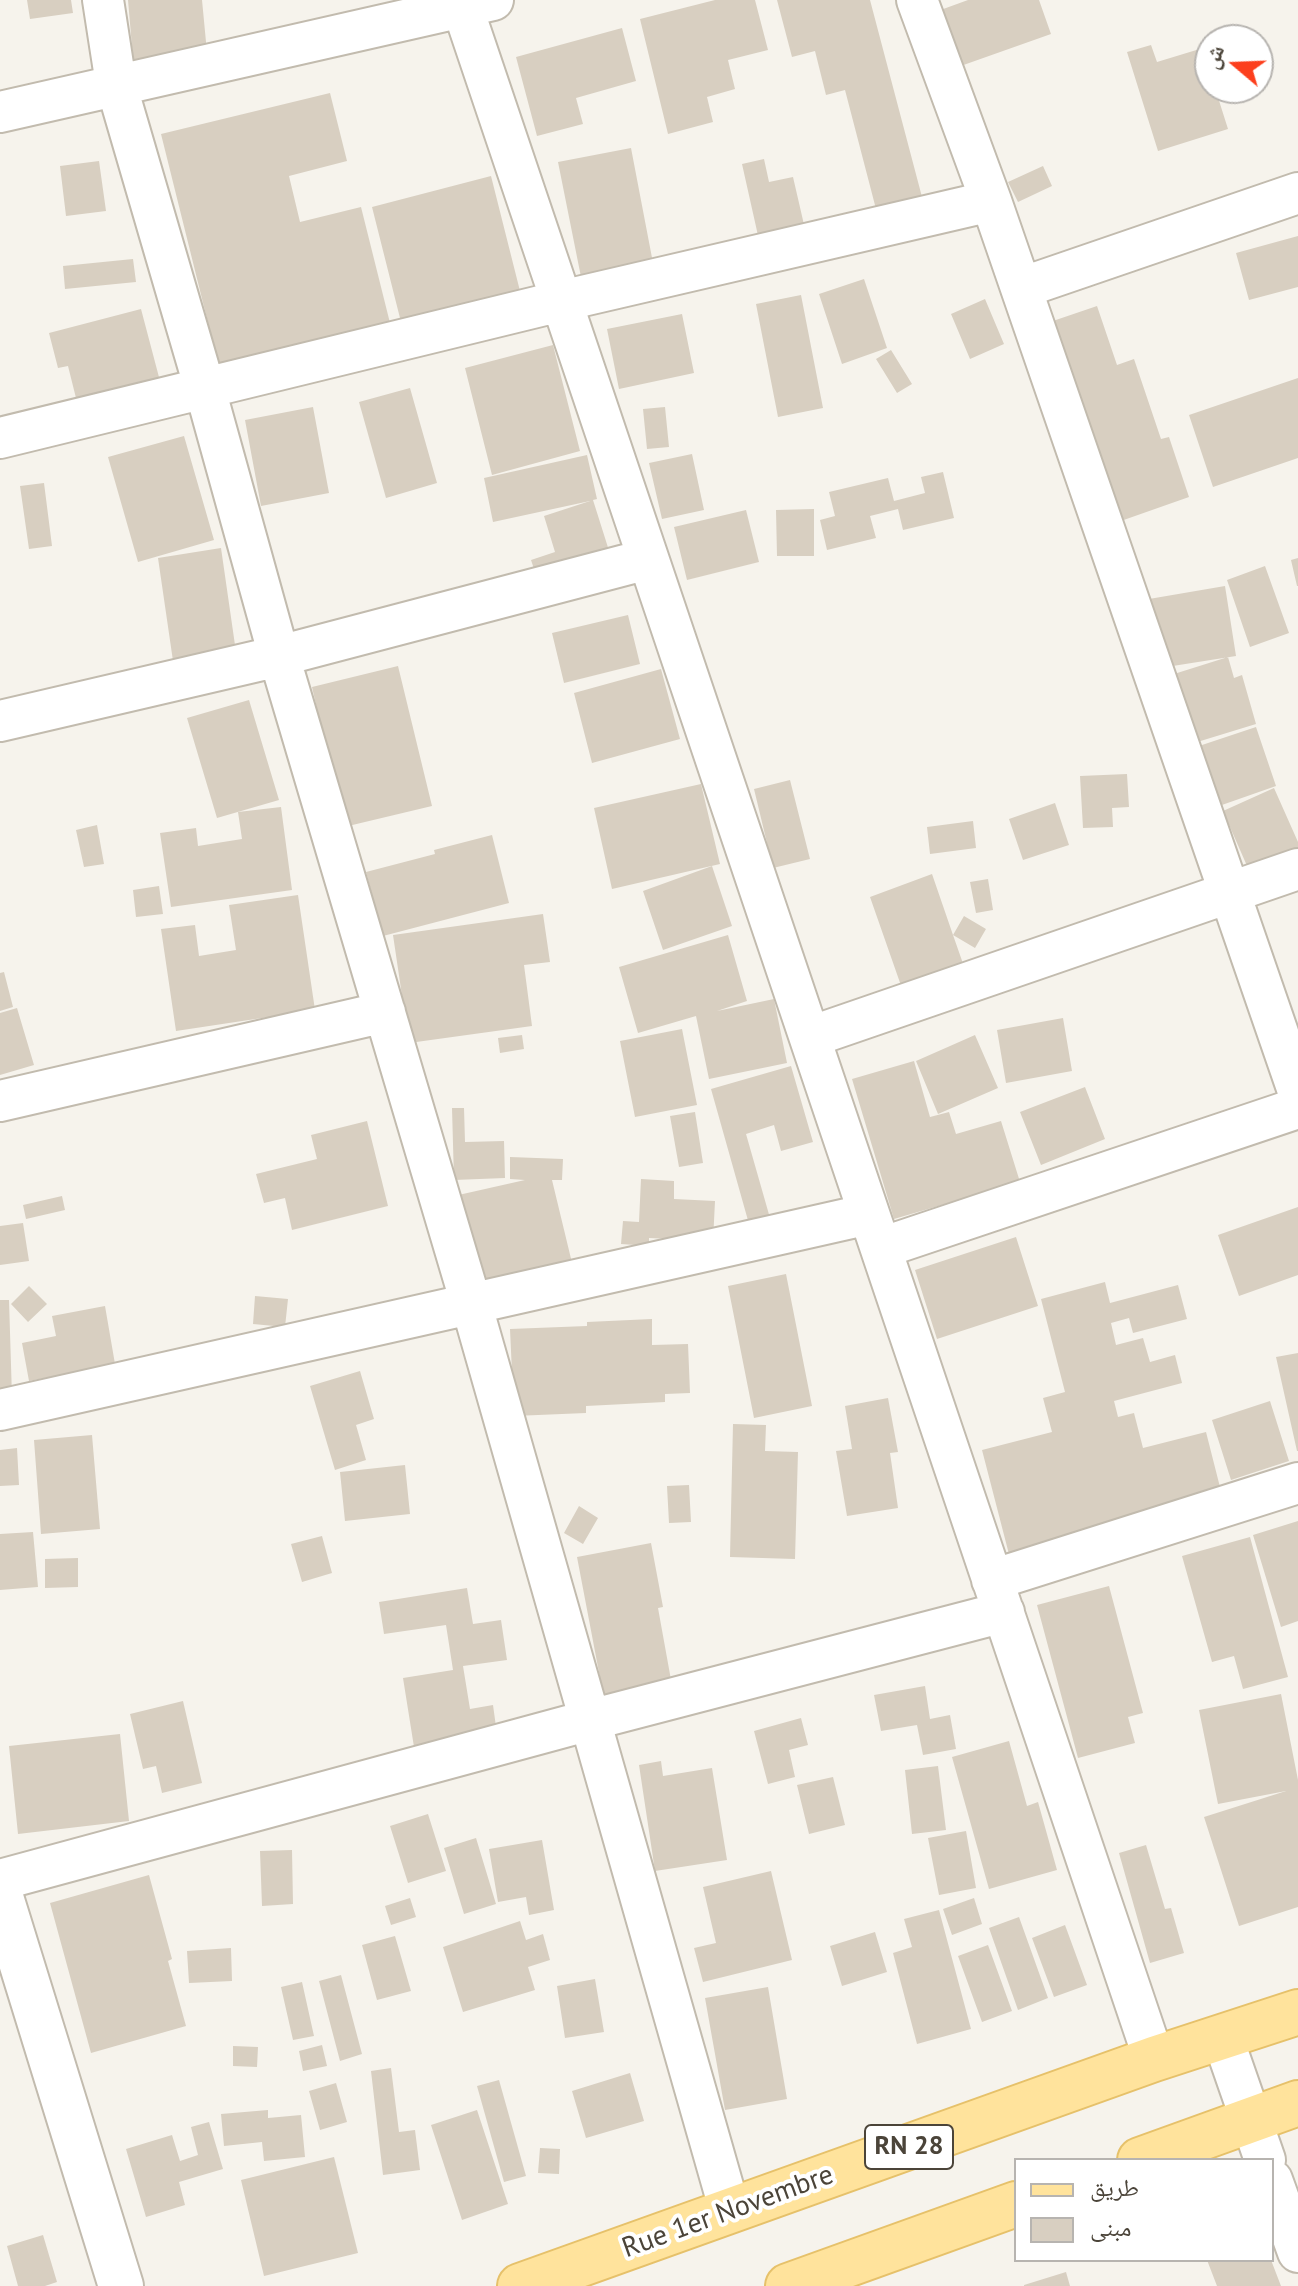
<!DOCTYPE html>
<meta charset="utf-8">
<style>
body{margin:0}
#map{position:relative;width:1298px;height:2286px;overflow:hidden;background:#f6f3ec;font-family:"PT Sans","Noto Naskh Arabic",sans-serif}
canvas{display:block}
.legend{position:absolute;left:1014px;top:2158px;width:260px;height:104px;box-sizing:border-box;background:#fff;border:2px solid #b7b4b0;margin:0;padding:10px 14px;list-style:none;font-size:24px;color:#4b4439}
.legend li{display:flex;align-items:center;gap:16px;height:40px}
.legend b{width:40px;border:2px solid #b7b4b0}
.north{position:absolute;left:1194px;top:24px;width:80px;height:80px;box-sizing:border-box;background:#fff;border:2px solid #b7b4b0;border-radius:50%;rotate:289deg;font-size:22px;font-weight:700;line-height:32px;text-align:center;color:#4b4439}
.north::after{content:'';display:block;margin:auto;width:28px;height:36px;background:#fc3f1d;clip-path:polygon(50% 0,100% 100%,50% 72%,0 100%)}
</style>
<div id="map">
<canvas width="1298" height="2286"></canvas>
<ul class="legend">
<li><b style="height:10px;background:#ffe39c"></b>طريق</li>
<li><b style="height:22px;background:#d8cfc1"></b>مبنى</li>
</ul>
<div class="north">ش</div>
</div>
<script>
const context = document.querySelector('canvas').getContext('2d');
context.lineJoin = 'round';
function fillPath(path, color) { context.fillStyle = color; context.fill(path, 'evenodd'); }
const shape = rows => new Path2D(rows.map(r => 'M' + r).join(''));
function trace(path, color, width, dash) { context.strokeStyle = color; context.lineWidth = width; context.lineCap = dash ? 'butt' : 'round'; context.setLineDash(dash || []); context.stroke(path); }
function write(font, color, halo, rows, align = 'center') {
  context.font = font + ' "PT Sans",sans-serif'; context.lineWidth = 8; context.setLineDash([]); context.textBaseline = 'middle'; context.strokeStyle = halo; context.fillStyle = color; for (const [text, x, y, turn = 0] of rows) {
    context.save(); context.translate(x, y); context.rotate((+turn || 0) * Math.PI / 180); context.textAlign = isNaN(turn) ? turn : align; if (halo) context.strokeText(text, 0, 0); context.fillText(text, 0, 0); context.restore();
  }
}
fillPath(shape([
 [27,0,71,0,73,13,30,19],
 [128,0,202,0,208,63,134,70],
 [715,0,755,0,768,50,728,60,735,89,707,97,713,122,668,134,640,19],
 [777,0,870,0,922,197,876,209,845,90,826,95,815,51,792,57],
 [968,0,1039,0,1051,34,955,68,935,12],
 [622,28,636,81,576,98,583,124,537,136,516,57],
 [1151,45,1157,62,1203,48,1210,71,1210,88,1215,88,1228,129,1158,151,1127,52],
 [330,93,347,161,289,176,300,222,361,207,390,323,219,367,161,134],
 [631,148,653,263,581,277,558,162],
 [764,159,769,182,793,177,805,229,759,240,742,164],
 [99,161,106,211,66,216,60,166],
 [1043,166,1052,186,1018,202,1008,182],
 [491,176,521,295,402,326,372,207],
 [1298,236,1298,287,1249,300,1236,253],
 [133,259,136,282,65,289,63,266],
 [864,279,887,348,842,364,819,294],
 [801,295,823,408,778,417,756,304],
 [985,299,1004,344,970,359,951,314],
 [1097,306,1117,365,1134,359,1161,439,1169,437,1189,497,1118,522,1050,322],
 [141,309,160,381,77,402,68,366,58,368,49,333],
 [682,314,694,373,619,389,607,329],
 [553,345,580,451,492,475,465,368],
 [891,350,912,384,897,393,876,359],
 [1298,378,1298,458,1213,487,1189,415],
 [410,388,437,483,386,498,359,402],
 [313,407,329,493,261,506,245,420],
 [665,407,669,447,647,449,643,409],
 [184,436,214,540,138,562,108,457],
 [692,454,704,510,662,519,649,463],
 [587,455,597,499,593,500,611,557,538,581,531,560,555,552,544,516,590,501,493,522,484,478],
 [943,472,954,518,903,530,898,509,870,516,876,538,827,550,820,520,835,516,829,492,888,478,894,501,925,493,921,477],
 [44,483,52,546,29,549,20,486],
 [814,509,814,556,777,556,776,510],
 [746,510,759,562,687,580,674,527],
 [221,548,236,652,173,661,158,558],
 [1298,558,1298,586,1297,586,1291,560],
 [1265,566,1289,633,1250,647,1227,580],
 [1225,586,1236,656,1160,668,1149,599],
 [628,615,640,664,564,683,552,633],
 [1228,657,1234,678,1242,675,1256,724,1194,743,1174,674],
 [398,666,432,806,344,827,312,687],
 [661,669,680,739,592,763,574,693],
 [249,700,279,800,217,818,187,718],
 [1256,727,1276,786,1219,806,1199,746],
 [1127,774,1129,807,1112,808,1113,827,1083,828,1080,776],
 [790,780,810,859,773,868,754,789],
 [701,784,720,864,612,889,594,808],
 [1274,788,1298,842,1298,854,1251,875,1223,811],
 [1055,803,1069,845,1023,860,1009,819],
 [281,807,292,890,171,907,160,833,196,828,198,846,242,839,238,812],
 [973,821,976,848,930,854,927,827],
 [97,825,104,864,84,867,76,830],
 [492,835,509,903,383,936,366,872,435,854,434,850],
 [712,866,732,926,663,950,643,891],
 [932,874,953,935,964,916,986,929,975,948,953,935,967,975,905,997,870,897],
 [988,879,993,910,976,913,970,882],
 [159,886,163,914,136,917,133,890],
 [298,895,315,1010,176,1031,161,929,195,925,199,956,236,950,229,905],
 [543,914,550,962,524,965,532,1026,409,1043,393,935],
 [728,935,747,1001,717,1011,774,999,787,1063,709,1079,696,1016,638,1033,619,967],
 [4,972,13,1007,0,1011,0,973],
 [17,1008,34,1065,0,1075,0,1013],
 [1063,1018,1072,1071,1006,1083,997,1030],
 [682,1029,697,1105,635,1117,620,1041],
 [522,1035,524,1049,500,1053,498,1038],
 [975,1035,998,1088,938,1114,916,1061],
 [914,1061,930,1117,949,1112,956,1134,1001,1121,1020,1182,894,1219,852,1079],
 [791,1066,813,1142,781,1151,774,1125,746,1134,770,1218,749,1224,711,1089],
 [1085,1087,1105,1139,1041,1165,1020,1112],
 [452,1108,464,1108,465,1142,504,1141,505,1178,454,1180],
 [695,1112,703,1163,679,1167,670,1116],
 [367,1121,388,1206,292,1230,285,1198,264,1203,256,1174,317,1159,311,1135],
 [510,1157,563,1159,562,1180,552,1180,573,1267,476,1289,454,1196,525,1180,510,1179],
 [641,1179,674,1181,674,1199,715,1201,713,1241,649,1238,649,1246,621,1244,623,1221,639,1222],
 [62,1196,65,1210,26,1219,23,1205],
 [1298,1207,1298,1275,1239,1296,1218,1235],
 [23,1223,29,1261,0,1265,0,1226],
 [1016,1237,1038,1306,937,1339,915,1270],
 [786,1274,812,1406,754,1418,728,1286],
 [1105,1282,1110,1303,1178,1285,1187,1319,1133,1333,1129,1318,1111,1323,1116,1345,1143,1338,1150,1362,1175,1355,1182,1383,1114,1401,1118,1417,1134,1413,1143,1448,1206,1432,1222,1495,1011,1562,982,1450,1052,1432,1043,1398,1065,1392,1041,1299],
 [29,1286,47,1304,28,1322,11,1304],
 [255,1296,288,1299,285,1327,253,1324],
 [0,1300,9,1300,12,1397,0,1398],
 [105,1306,115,1364,29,1381,22,1343,56,1336,52,1316],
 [652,1319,652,1345,688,1344,690,1393,665,1394,665,1402,586,1406,586,1413,514,1416,510,1329,587,1326,587,1322],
 [1298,1353,1298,1451,1297,1451,1276,1357],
 [360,1371,374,1419,356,1425,366,1460,335,1470,310,1386],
 [888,1398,898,1452,890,1453,898,1508,847,1516,836,1451,852,1449,845,1406],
 [1270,1401,1289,1461,1231,1480,1212,1420],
 [733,1424,766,1425,765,1451,798,1452,795,1559,730,1557],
 [92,1435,100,1529,41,1534,34,1440],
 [17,1448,19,1485,0,1486,0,1450],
 [405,1465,410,1514,345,1521,340,1472],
 [689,1485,691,1522,669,1523,667,1486],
 [579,1506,598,1518,583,1544,564,1533],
 [1298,1521,1298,1621,1281,1627,1253,1535],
 [33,1532,38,1587,0,1590,0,1534],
 [322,1536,332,1573,302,1582,291,1544],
 [1250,1537,1288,1677,1243,1689,1234,1656,1212,1662,1182,1556],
 [651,1543,663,1607,658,1608,673,1691,605,1704,577,1557],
 [78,1558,78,1587,45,1588,45,1559],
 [1109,1586,1143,1713,1128,1717,1135,1743,1078,1758,1037,1605],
 [467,1588,473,1624,501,1620,507,1660,463,1666,470,1709,493,1705,497,1734,414,1747,403,1678,453,1670,446,1625,384,1634,379,1602],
 [925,1686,930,1719,950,1715,956,1749,923,1755,917,1725,881,1731,874,1695],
 [1281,1694,1298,1780,1298,1907,1239,1926,1204,1817,1286,1791,1218,1804,1199,1710],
 [183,1701,202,1783,162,1793,156,1766,143,1769,130,1714],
 [801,1718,808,1745,789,1750,795,1777,768,1784,754,1731],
 [120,1734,129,1821,18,1834,9,1746],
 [1009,1741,1027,1806,1038,1802,1057,1870,989,1889,952,1757],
 [661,1761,663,1776,712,1768,727,1860,655,1871,639,1765],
 [938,1766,946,1830,912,1834,905,1770],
 [833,1777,845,1825,809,1834,797,1785],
 [428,1814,446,1871,408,1883,390,1826],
 [966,1831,976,1888,939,1895,928,1838],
 [476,1838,496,1904,464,1914,444,1848],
 [542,1840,554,1910,529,1915,526,1897,498,1902,489,1849],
 [1146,1845,1165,1909,1171,1908,1184,1953,1150,1963,1119,1853],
 [292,1850,293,1904,262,1906,260,1851],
 [771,1871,792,1960,703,1982,694,1948,716,1943,703,1887],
 [149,1875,172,1959,168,1961,186,2026,91,2053,50,1903],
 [410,1898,416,1917,391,1925,385,1906],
 [974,1898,982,1924,952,1935,943,1909],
 [939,1910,971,2029,917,2044,893,1953,912,1947,904,1919],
 [1019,1917,1048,1998,1018,2010,989,1928],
 [520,1921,526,1940,543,1934,550,1960,528,1967,535,1990,463,2012,443,1947],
 [1065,1925,1087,1985,1054,1997,1032,1938],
 [875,1932,887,1972,842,1986,830,1946],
 [395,1936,411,1991,377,2000,362,1945],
 [988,1945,1012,2011,982,2022,958,1956],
 [231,1948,232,1981,189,1983,187,1951],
 [341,1975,362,2054,340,2061,319,1981],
 [595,1979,604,2032,565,2038,557,1986],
 [302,1982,314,2036,293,2040,281,1987],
 [768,1987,787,2099,725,2110,705,1998],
 [322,2045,327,2066,303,2071,299,2051],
 [233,2046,258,2047,257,2067,233,2066],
 [391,2068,399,2132,415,2130,420,2170,383,2175,371,2071],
 [630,2073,644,2121,586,2138,572,2091],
 [499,2080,526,2176,504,2182,477,2086],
 [336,2083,347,2122,320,2130,309,2091],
 [268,2110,268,2118,301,2115,305,2157,264,2161,262,2142,224,2146,221,2114],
 [477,2110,508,2204,462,2220,431,2125],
 [209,2122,223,2169,179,2182,185,2205,146,2217,126,2149,172,2135,180,2161,198,2155,191,2127],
 [540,2148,560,2149,559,2174,538,2173],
 [334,2157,358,2253,264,2276,241,2180],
 [43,2235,57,2282,45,2286,18,2286,7,2246],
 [1207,2260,1271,2260,1281,2286,1217,2286],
 [1066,2272,1070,2286,1024,2286,1024,2285]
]), '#d8cfc1');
const minor = shape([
 [103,0,116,84,205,389,279,656,471,1303,730,2211],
 [460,0,1154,2059],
 [917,0,991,201,1298,1091],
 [0,112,493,0],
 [1021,288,1298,193],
 [0,438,561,301,991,201],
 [0,721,279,656,648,559],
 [810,1037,1298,869],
 [0,1101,385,1012],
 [881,1248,1298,1108],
 [0,1410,869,1214],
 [992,1580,1298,1483],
 [0,1880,590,1720,1004,1612],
 [1222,2036,1265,2160],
 [1272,2180,1298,2252]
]);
const tertiary = shape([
 [0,1894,121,2286]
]);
const primary = shape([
 [1140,2160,1298,2103],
 [520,2286,1154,2059,1298,2012],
 [788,2286,1016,2204]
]);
trace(minor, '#c2bbae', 44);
trace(tertiary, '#c2bbae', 48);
trace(primary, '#e6c16a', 48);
trace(minor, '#fff', 40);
trace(tertiary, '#fff', 44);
trace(primary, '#ffe39c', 44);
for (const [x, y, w] of [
 [909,2147,88]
]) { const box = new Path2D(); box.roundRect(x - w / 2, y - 22, w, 44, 6); context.fillStyle = '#fff'; context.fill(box); trace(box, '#4b4439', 2); }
write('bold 26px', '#4b4439', null, [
 ["RN 28",909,2147]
]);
write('28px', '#4b4439', '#fff', [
 ["Rue 1er Novembre",728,2212,-20]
]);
</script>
